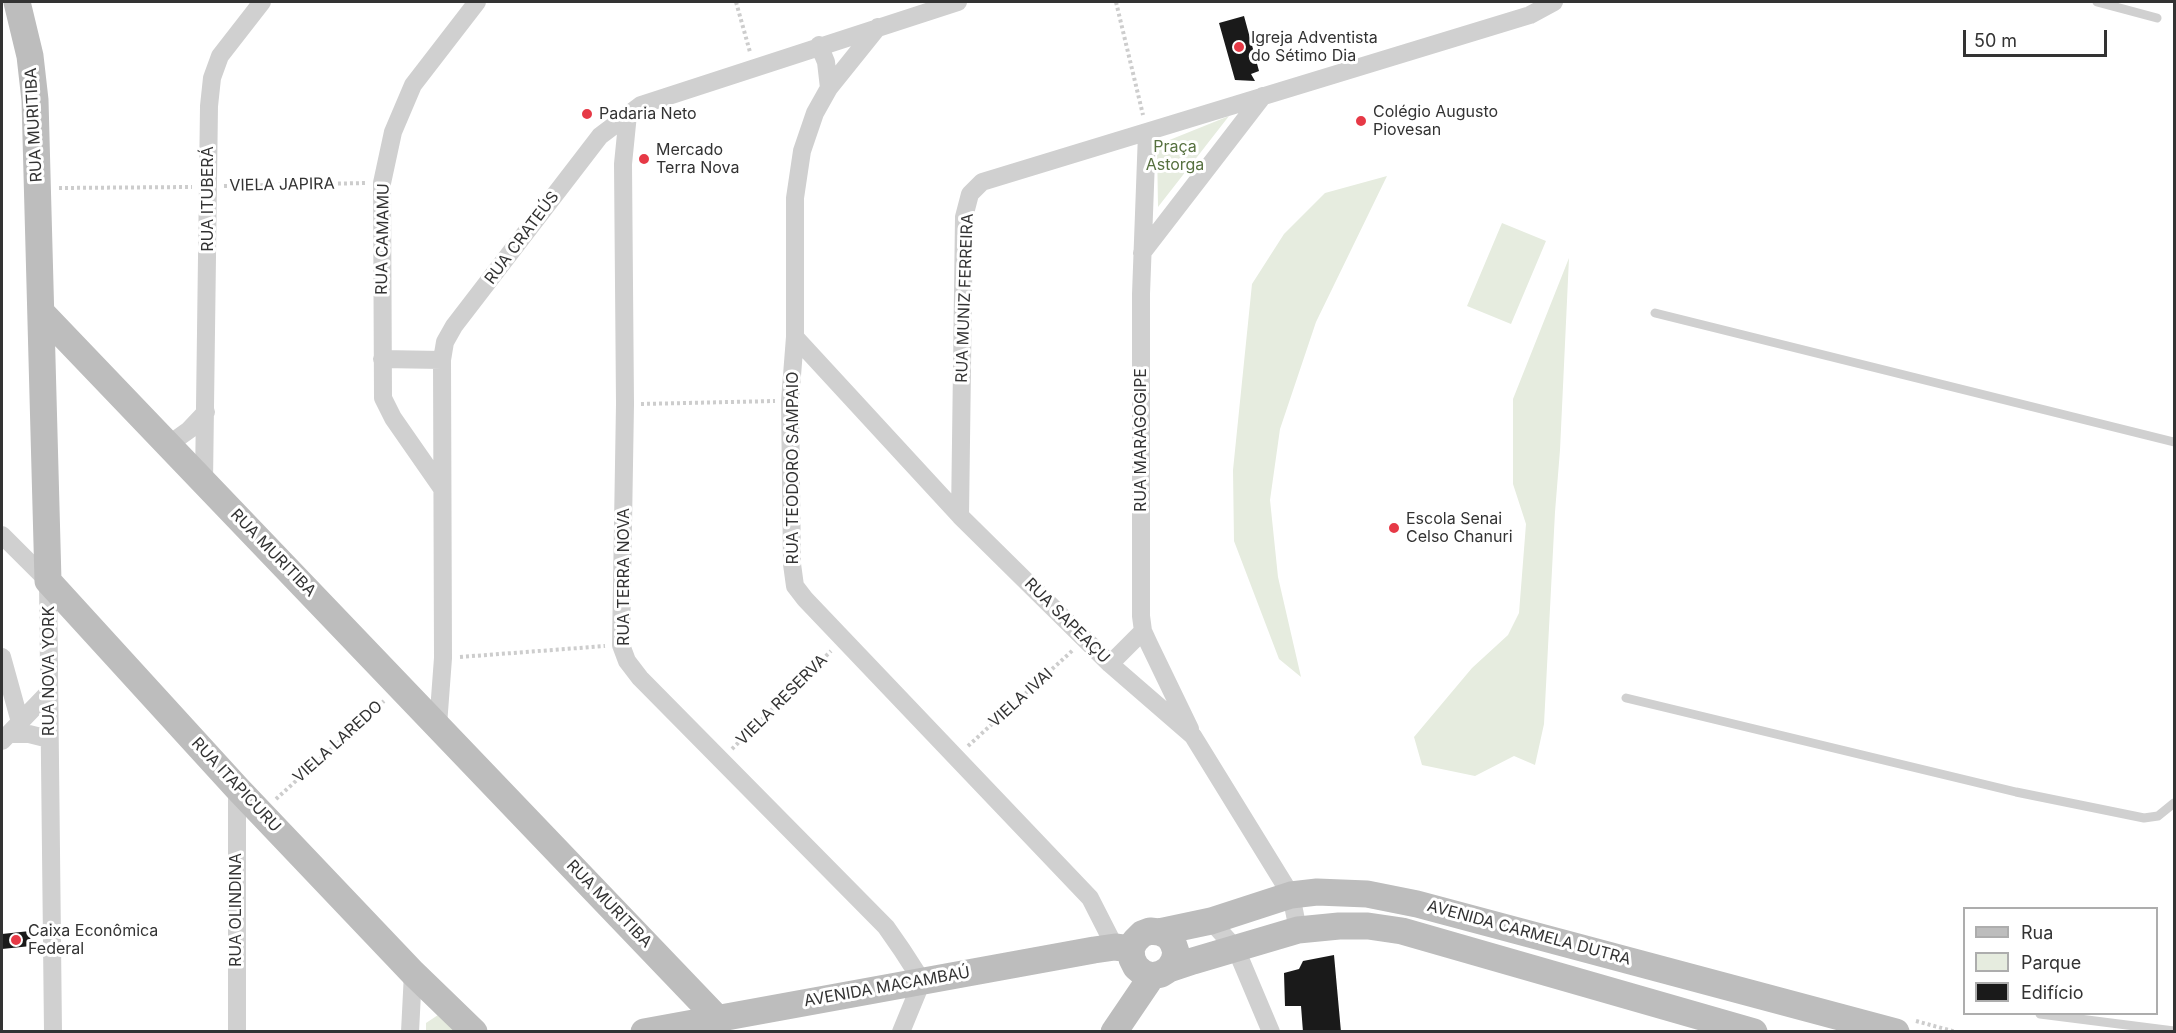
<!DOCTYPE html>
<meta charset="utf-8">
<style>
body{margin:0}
#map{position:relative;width:2176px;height:1033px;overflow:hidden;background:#fff;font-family:Inter,sans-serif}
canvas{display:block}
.frame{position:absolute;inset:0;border:3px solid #333;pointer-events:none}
.legend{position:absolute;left:1963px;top:907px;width:195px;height:108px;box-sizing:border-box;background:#fff;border:2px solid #adadad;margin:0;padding:8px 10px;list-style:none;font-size:18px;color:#333}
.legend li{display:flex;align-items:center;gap:12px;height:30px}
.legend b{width:30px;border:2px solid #adadad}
.scale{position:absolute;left:1963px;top:30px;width:144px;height:27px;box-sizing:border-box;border:3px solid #333;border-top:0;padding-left:8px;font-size:18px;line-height:21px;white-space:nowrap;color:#333;-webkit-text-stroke:4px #fff;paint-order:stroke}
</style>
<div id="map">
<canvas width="2176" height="1033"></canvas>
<div class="frame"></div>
<ul class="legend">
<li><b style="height:8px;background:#bdbdbd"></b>Rua</li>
<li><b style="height:16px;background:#e6ecdf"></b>Parque</li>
<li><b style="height:16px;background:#1a1a1a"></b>Edifício</li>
</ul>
<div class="scale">50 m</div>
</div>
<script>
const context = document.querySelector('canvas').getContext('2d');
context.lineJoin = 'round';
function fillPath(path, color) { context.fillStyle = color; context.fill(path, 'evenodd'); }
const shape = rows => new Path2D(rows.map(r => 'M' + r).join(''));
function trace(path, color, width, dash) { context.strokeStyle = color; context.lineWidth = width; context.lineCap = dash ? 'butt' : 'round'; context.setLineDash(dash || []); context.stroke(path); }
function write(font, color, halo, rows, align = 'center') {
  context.font = font + ' Inter,sans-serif'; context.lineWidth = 6; context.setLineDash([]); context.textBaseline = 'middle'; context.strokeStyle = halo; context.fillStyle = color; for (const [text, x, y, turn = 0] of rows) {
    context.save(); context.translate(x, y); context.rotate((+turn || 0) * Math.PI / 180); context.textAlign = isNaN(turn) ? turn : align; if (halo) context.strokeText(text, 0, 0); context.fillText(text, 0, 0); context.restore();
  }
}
fillPath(shape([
 [1229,116,1158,207,1157,145],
 [1387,176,1316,322,1280,429,1270,500,1278,577,1301,677,1279,659,1234,541,1233,470,1252,284,1284,234,1325,193],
 [1502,223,1546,241,1511,324,1467,306],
 [1569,258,1560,450,1555,512,1544,724,1535,765,1514,756,1475,776,1422,765,1414,737,1472,668,1508,635,1519,613,1526,524,1513,484,1513,399],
 [438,1015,465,1031,426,1031,426,1023]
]), '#e6ecdf');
fillPath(shape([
 [1244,16,1259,71,1251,74,1255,81,1235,80,1219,23],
 [30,931,31,946,2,949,2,934],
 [1334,955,1341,1032,1303,1032,1301,1006,1285,1006,1284,973,1299,969,1303,961]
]), '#1a1a1a');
trace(shape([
 [736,2,750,52],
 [1116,2,1143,115],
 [224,186,366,183],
 [59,188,192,187],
 [641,404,775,401],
 [460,657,605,646],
 [968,746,1073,650],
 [732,749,831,651],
 [276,799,384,701],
 [1916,1021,1956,1032]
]), '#cdcdcd', 4, [3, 3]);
trace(shape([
 [2097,2,2157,18],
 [1655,313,2174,442],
 [1626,698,2016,792,2144,818,2158,816,2174,803],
 [2040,1014,2174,1031]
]), '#d0d0d0', 9);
trace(shape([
 [878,27,829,88,815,113,802,151,795,198,795,337,790,401,792,564,795,586,805,599,1090,898,1115,947],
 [819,45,826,62,829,88],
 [628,114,623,164,625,404,621,645,627,661,640,678,886,927,902,950,922,981,901,1032],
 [1147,133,1141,294,1141,616,1143,631,1149,644,1190,729],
 [1142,253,1263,96],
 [795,337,960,516,1110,664,1193,736,1291,895,1298,930],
 [382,359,442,360],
 [168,445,189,430,206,412],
 [204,482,209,106,212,78,220,56,262,2],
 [441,487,393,418,383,398,382,183,393,132,413,85,477,2],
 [960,516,964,217,970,194,982,182,1530,15,1554,2],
 [2,535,48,581,53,1032],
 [2,657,20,722],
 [1110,664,1143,631],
 [438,725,443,658,442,360,445,342,454,326,600,136,641,105,958,2],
 [8,734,29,734,49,739],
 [2,741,49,692],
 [1211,921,1236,949,1271,1032],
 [237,1032,237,788],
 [410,1032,413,973]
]), '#d0d0d0', 18);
trace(shape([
 [17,2,30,56,35,100,48,581,237,788,413,973,474,1032],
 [41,312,717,1018],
 [1159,932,1211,921,1291,895,1317,892,1367,894,1417,904,1896,1032],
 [1169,969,1174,961,1176,952,1173,943,1168,936,1159,932,1150,931,1142,934,1135,941,1131,949,1132,959,1136,967,1143,973,1152,976,1161,974,1169,969,1193,961,1298,930,1339,926,1368,926,1402,931,1754,1032],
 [644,1032,1094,950,1115,947,1131,949],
 [1114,1032,1152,976]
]), '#bdbdbd', 27);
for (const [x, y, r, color] of [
 [1239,47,6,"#e63946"],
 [587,114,6,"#e63946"],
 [1361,121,6,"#e63946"],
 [644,159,6,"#e63946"],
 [1394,528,6,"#e63946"],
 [16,940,6,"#e63946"]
]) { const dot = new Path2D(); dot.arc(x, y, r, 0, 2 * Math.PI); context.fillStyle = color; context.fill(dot); trace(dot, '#fff', 2); }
write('16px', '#333', '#fff', [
 ["Igreja Adventista",1251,38],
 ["do Sétimo Dia",1251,56],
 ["Colégio Augusto",1373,112],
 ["Piovesan",1373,130],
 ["Padaria Neto",599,114],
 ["Mercado",656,150],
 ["Terra Nova",656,168],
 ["Escola Senai",1406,519],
 ["Celso Chanuri",1406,537],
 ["Caixa Econômica",28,931],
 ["Federal",28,949]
], 'left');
write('16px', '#333', '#fff', [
 ["RUA MURITIBA",34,125,-93],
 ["VIELA JAPIRA",282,185,-1],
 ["RUA ITUBERÁ",208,199,-90],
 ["RUA CRATEÚS",522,238,-53],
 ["RUA CAMAMU",383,239,-89],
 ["RUA MUNIZ FERREIRA",965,298,-88],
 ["RUA MARAGOGIPE",1141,440,-90],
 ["RUA TEODORO SAMPAIO",793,468,-90],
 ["RUA MURITIBA",273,553,46],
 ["RUA TERRA NOVA",624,577,-90],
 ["RUA SAPEAÇU",1067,621,45],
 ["RUA NOVA YORK",49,671,-90],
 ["VIELA IVAI",1021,698,-42],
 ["VIELA RESERVA",782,700,-45],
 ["VIELA LAREDO",338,742,-42],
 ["RUA ITAPICURU",236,785,47],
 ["RUA MURITIBA",609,904,46],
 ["RUA OLINDINA",236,910,-90],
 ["AVENIDA CARMELA DUTRA",1529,933,15],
 ["AVENIDA MACAMBAÚ",887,987,-10]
]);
write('16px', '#56703f', '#fff', [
 ["Praça",1175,147],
 ["Astorga",1175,165]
]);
</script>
